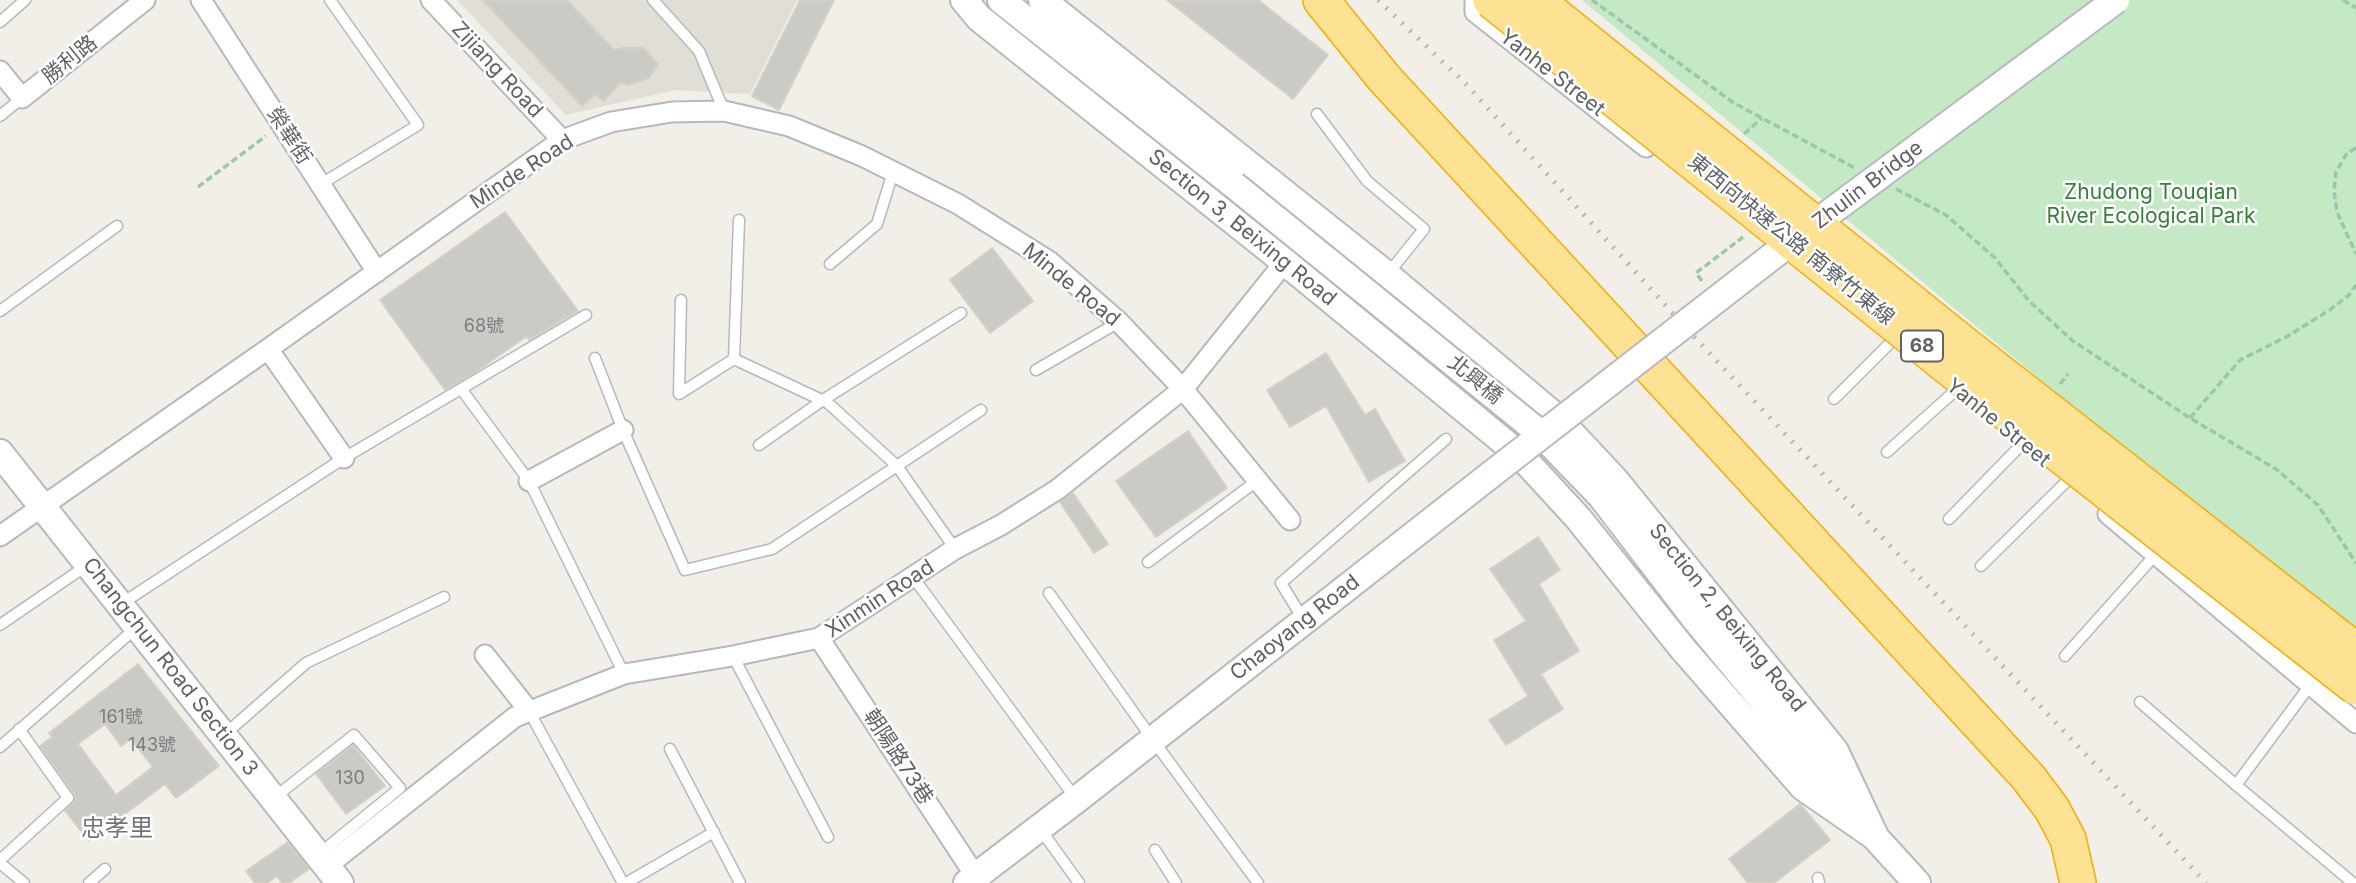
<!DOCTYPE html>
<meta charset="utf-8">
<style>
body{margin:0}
canvas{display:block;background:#f1efe8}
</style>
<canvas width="2356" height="883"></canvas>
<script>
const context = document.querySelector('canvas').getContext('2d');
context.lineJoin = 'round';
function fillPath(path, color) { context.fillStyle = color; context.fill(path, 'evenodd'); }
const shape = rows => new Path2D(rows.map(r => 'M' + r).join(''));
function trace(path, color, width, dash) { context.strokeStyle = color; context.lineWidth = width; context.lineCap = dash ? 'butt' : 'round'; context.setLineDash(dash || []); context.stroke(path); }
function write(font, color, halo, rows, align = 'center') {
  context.font = font + ' Inter,"Noto Sans TC",sans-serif'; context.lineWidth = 5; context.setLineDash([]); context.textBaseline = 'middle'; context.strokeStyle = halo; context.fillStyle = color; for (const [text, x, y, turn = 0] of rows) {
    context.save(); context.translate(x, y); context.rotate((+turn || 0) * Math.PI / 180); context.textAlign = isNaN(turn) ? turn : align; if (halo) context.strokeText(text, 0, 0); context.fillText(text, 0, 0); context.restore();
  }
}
fillPath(shape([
 [457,0,797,0,750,94,675,90,566,115]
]), '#e1ded6');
fillPath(shape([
 [1582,0,2356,0,2356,650,2256,558]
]), '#c5e8c5');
const building = shape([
 [483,0,567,0,614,50,623,48,644,48,658,64,649,78,629,85,620,83,604,101,595,95,582,106,483,0],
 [800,0,834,0,779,110,752,96,800,0],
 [1167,0,1258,0,1328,55,1293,99,1167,0],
 [505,212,578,311,529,340,527,336,477,371,445,390,380,300,505,212],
 [992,248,1033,301,990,333,950,280,992,248],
 [1326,353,1365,415,1375,409,1405,461,1369,482,1326,406,1290,427,1267,390,1326,353],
 [1188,431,1227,488,1156,537,1116,481,1188,431],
 [1073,493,1108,544,1094,553,1060,502,1073,493],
 [1538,537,1560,570,1539,584,1579,651,1541,674,1563,709,1506,745,1489,720,1528,696,1494,640,1526,621,1490,569,1538,537],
 [138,664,219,766,176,798,165,784,89,841,65,811,75,801,74,794,40,746,52,737,49,733,138,664],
 [105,724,121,746,131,739,153,767,116,795,78,744,105,724],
 [353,745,385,786,346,814,316,774,353,745],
 [1800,804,1830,840,1774,883,1748,883,1729,859,1800,804],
 [288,842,309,869,289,883,282,883,277,876,267,883,255,883,246,871,288,842]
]);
fillPath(building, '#cccac5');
trace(building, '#d6d1c6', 2);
const lane = shape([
 [653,0,699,51,724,111],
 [0,22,25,0],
 [1317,114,1367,181,1424,229,1387,275],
 [0,116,22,98],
 [321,184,418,125,330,0],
 [739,220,734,359,828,403,897,466,955,549],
 [830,264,877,224,893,172],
 [681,300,679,394,734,359],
 [0,311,117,226],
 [595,358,623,430,685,570,772,549,981,410],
 [1036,370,1119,322],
 [462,390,529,481,624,674],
 [1834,399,1893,340],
 [759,445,823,400,961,313],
 [1887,452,1956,390],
 [1949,519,2023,443],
 [1148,562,1258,480],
 [1981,566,2068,480],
 [913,577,1076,799],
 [1049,593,1153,740,1258,883],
 [121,604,344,458,586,315],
 [1303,619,1281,583,1446,439],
 [0,625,86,566],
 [733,656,828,837],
 [2065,656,2156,554],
 [2140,702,2236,785,2311,684],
 [529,711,623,883],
 [224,735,306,663,444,597],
 [0,747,137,627],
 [670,749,740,883],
 [2236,785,2353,883],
 [275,797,354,735,400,788,319,854],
 [1041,830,1079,883],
 [1155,850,1176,883],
 [0,860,68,798,19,729],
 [0,863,24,883],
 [1818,878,1819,883],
 [89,883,105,869],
 [626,883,714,832]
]);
const street = shape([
 [201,0,377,272],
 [431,0,562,140],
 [1475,0,1475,12,1646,147],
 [0,71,22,98,145,0],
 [268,349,344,458],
 [529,481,623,430],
 [2108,514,2356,723],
 [0,536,268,349,562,140,611,122,672,112,724,111,789,126,862,156,958,204,1049,261,1119,322,1183,389,1290,520],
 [819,638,980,883],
 [485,655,529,711],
 [327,866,515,717,624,674,733,656,819,638,955,549,1001,525,1058,489,1183,389,1292,253]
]);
const secondary = shape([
 [964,0,979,18,1285,262,1520,455,1578,518,1683,649,1803,787,1874,836,1917,883],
 [1001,0,1234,185],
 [1042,0,1387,275,1556,417,1615,480,1835,751,1874,834],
 [1541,434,1601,496,1696,620,1851,808],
 [0,453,340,883],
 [967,883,1076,800,1489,476]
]);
const highway = shape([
 [1321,0,1384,78,2028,777,2052,809,2068,839,2078,883]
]);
trace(lane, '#b5b8bc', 13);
trace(street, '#b5b8bc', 23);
trace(secondary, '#b6babf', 30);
trace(highway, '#f9ab00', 38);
trace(shape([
 [1592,0,1734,103,1855,168],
 [2343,0,2356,8],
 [1744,134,1762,118],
 [2356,148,2347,153,2336,172,2334,191,2337,212,2356,254],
 [198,187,266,136],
 [1896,189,1946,215,1995,258,2029,301,2073,341,2190,418,2276,469,2318,505,2356,563],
 [1702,281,1696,273,1743,237],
 [2060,384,2068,374],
 [2190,418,2240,360,2288,336,2331,309,2349,295,2356,285]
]), '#9cc7a9', 3.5, [7, 3.5]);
trace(lane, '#fff', 10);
trace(street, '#fff', 19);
trace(secondary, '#fff', 26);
trace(highway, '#fde293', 35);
trace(shape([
 [1378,0,1465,83,1685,327,2206,883]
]), '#b6b7b8', 5, [2, 9]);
const secondaryBridge = shape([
 [1234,185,1541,434],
 [1489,476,1801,234,2116,0]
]);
const highwayBridge = shape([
 [1491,0,1948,367,2356,687],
 [1536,0,1965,345,2356,651]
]);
trace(secondaryBridge, '#b6babf', 30, []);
trace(highwayBridge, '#f9ab00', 38, []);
trace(secondaryBridge, '#fff', 26);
trace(highwayBridge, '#fde293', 35);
write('18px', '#7a7d7f', null, [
 ["68號",484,327],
 ["161號",121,718],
 ["143號",152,746],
 ["130",350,779]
]);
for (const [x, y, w] of [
 [1922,346,42]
]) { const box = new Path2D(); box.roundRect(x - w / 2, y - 15.5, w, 31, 5); context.fillStyle = '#fff'; context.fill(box); trace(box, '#5f6368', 2); }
write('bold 19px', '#5f6368', null, [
 ["68",1922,346]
]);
write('21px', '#5f6368', '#fff', [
 ["勝利路",70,60,-39],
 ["Zijiang Road",497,70,47],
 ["Yanhe Street",1552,73,38],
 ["榮華街",289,136,57],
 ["Minde Road",522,172,-33],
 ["Zhulin Bridge",1868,185,-37],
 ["Section 3, Beixing Road",1242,228,39],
 ["東西向快速公路 南寮竹東線",1791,240,39],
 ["Minde Road",1071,285,39],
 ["北興橋",1475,380,39],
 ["Yanhe Street",1998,423,39],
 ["Xinmin Road",880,599,-33],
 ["Section 2, Beixing Road",1727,618,51],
 ["Chaoyang Road",1295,628,-38],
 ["Changchun Road Section 3",170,667,52],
 ["朝陽路73巷",898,757,57]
]);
write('21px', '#348238', '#fff', [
 ["Zhudong Touqian",2151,193],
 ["River Ecological Park",2151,217]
]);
write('24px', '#70757a', '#fff', [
 ["忠孝里",117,829]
]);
</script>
